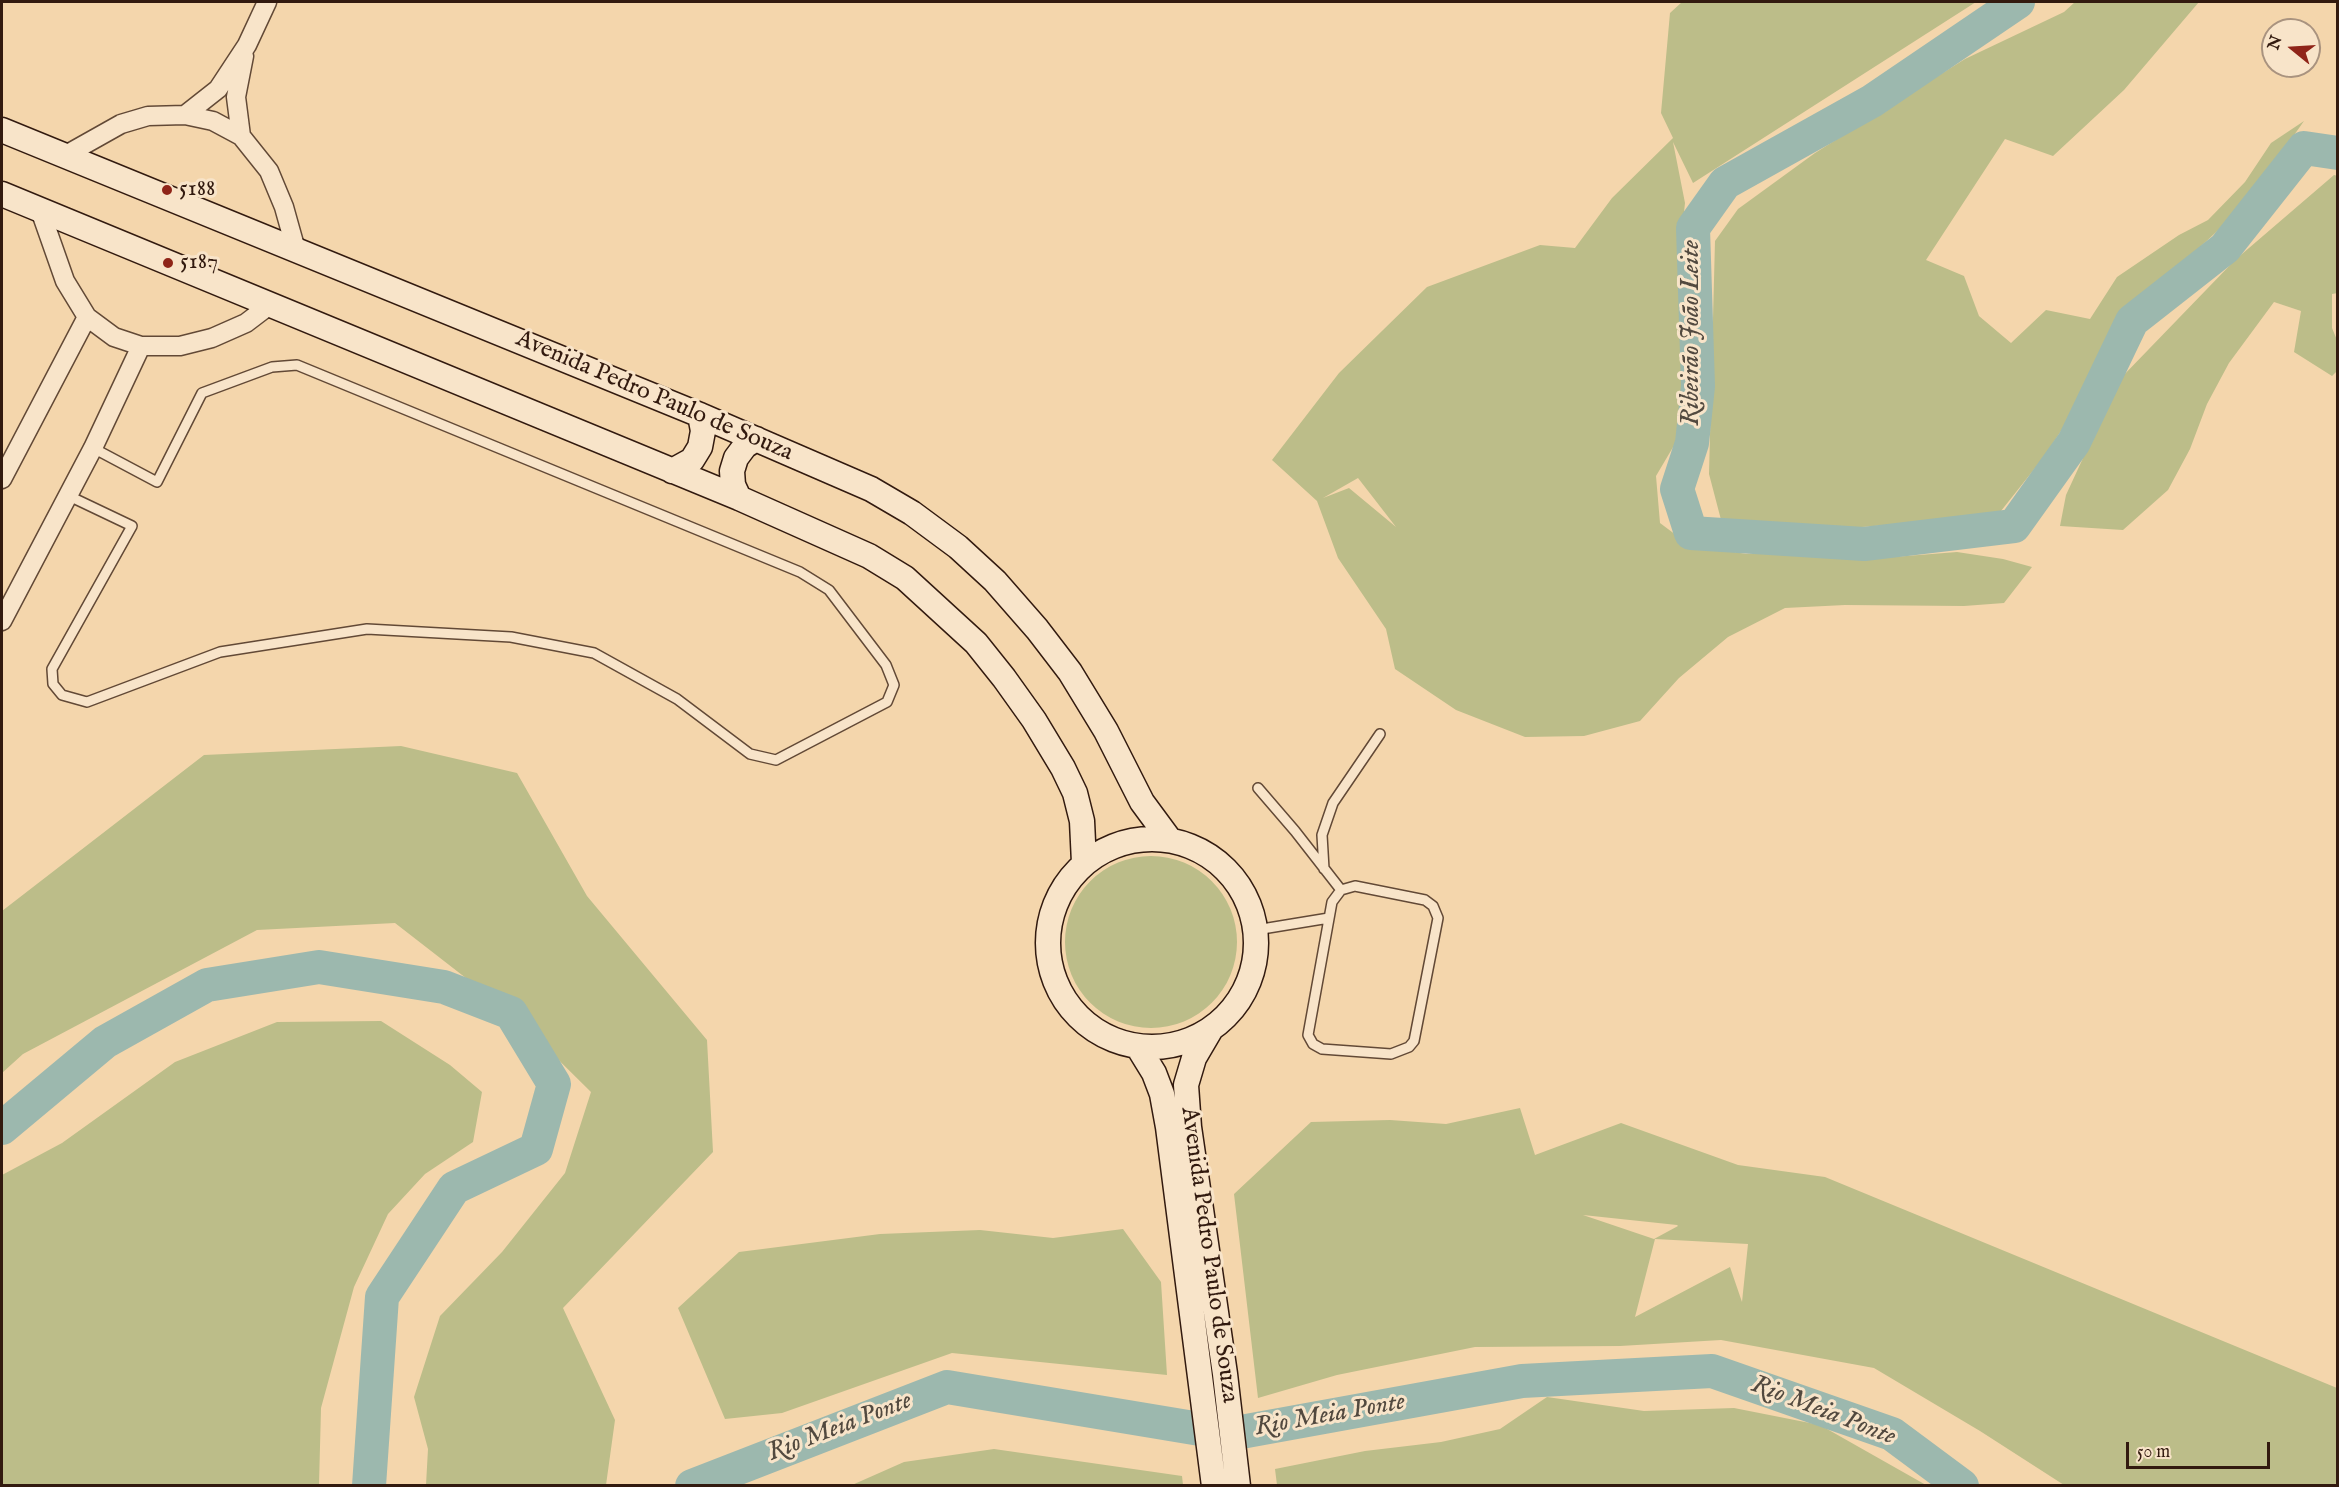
<!DOCTYPE html>
<meta charset="utf-8">
<style>
body{margin:0}
#map{position:relative;width:2339px;height:1487px;overflow:hidden;background:#f4d6ac;font-family:"IM FELL English",serif}
canvas{display:block}
.frame{position:absolute;inset:0;border:3px solid #321a0f;pointer-events:none}
.north{position:absolute;left:2261px;top:18px;width:60px;height:60px;box-sizing:border-box;background:#f8e4c9;border:2px solid #a9937f;border-radius:50%;rotate:288deg;font-size:16px;font-weight:700;line-height:24px;text-align:center;color:#321a0f}
.north::after{content:'';display:block;margin:auto;width:21px;height:27px;background:#8f2418;clip-path:polygon(50% 0,100% 100%,50% 72%,0 100%)}
.scale{position:absolute;left:2126px;top:1442px;width:144px;height:27px;box-sizing:border-box;border:3px solid #321a0f;border-top:0;padding-left:8px;font-size:18px;line-height:21px;white-space:nowrap;color:#321a0f;-webkit-text-stroke:4px #f8e4c9;paint-order:stroke}
</style>
<div id="map">
<canvas width="2339" height="1487"></canvas>
<div class="frame"></div>
<div class="north">N</div>
<div class="scale">50 m</div>
</div>
<script>
const context = document.querySelector('canvas').getContext('2d');
context.lineJoin = 'round';
function fillPath(path, color) { context.fillStyle = color; context.fill(path, 'evenodd'); }
const shape = rows => new Path2D(rows.map(r => 'M' + r).join(''));
function trace(path, color, width, dash) { context.strokeStyle = color; context.lineWidth = width; context.lineCap = dash ? 'butt' : 'round'; context.setLineDash(dash || []); context.stroke(path); }
function write(font, color, halo, rows, align = 'center') {
  context.font = font + ' "IM FELL English",serif'; context.lineWidth = 6; context.setLineDash([]); context.textBaseline = 'middle'; context.strokeStyle = halo; context.fillStyle = color; for (const [text, x, y, turn = 0] of rows) {
    context.save(); context.translate(x, y); context.rotate((+turn || 0) * Math.PI / 180); context.textAlign = isNaN(turn) ? turn : align; if (halo) context.strokeText(text, 0, 0); context.fillText(text, 0, 0); context.restore();
  }
}
fillPath(shape([
 [1682,2,1976,2,1693,183,1673,142,1685,203,1679,258,1686,310,1687,375,1679,437,1656,476,1660,523,1688,544,1746,554,1812,553,1894,557,1957,552,2003,559,2032,567,2004,603,1964,606,1845,605,1785,608,1728,637,1679,678,1640,721,1584,736,1525,737,1456,710,1395,669,1386,629,1338,558,1317,501,1272,460,1339,373,1427,287,1540,245,1575,248,1612,198,1673,138,1661,113,1670,13],
 [1358,478,1396,527,1349,488,1323,498],
 [2075,2,2199,2,2124,90,2053,156,2005,139,1926,260,1964,276,1979,316,2011,343,2046,310,2090,319,2117,277,2179,235,2208,220,2245,182,2271,143,2304,121,2244,206,2167,278,2133,303,2083,398,2043,458,1997,516,1862,527,1725,535,1709,474,1715,241,1738,209,1815,153,1965,59,2064,12],
 [2334,175,2338,176,2338,293,2332,294,2332,328,2337,340,2337,371,2332,376,2294,352,2301,311,2274,302,2229,363,2207,404,2190,449,2168,490,2123,530,2060,526,2066,495,2119,380,2235,260],
 [401,746,517,773,587,896,707,1040,713,1152,563,1308,615,1420,606,1485,426,1485,428,1449,414,1397,440,1316,502,1252,565,1173,591,1092,511,1013,395,923,257,930,23,1054,2,1073,2,911,204,755],
 '1065 942a86 86 0 1 1 172 0a86 86 0 1 1-172 0Z',
 [381,1021,450,1065,482,1092,473,1142,425,1174,388,1214,354,1287,321,1408,319,1485,2,1485,2,1175,62,1143,175,1062,277,1022],
 [1520,1108,1535,1155,1621,1123,1738,1165,1825,1177,2337,1388,2337,1482,2334,1486,2064,1485,1980,1431,1874,1368,1721,1340,1620,1346,1475,1347,1337,1375,1258,1398,1234,1194,1311,1122,1390,1120,1446,1124],
 [1583,1215,1677,1225,1678,1226,1654,1239],
 [1655,1239,1748,1244,1742,1302,1730,1267,1635,1317],
 [1123,1229,1161,1282,1167,1375,952,1353,782,1413,725,1419,678,1308,739,1252,880,1234,980,1230,1053,1238],
 [1547,1397,1644,1411,1734,1408,1820,1425,1926,1485,1277,1485,1275,1469,1365,1451,1441,1442,1500,1429],
 [994,1449,1182,1476,1183,1485,852,1485,904,1462]
]), '#bcbd89');
trace(shape([
 [2018,2,1872,101,1725,183,1693,228,1698,386,1692,443,1677,489,1691,533,1864,544,2014,526,2074,442,2132,321,2225,248,2304,148,2338,153],
 [2,1128,105,1042,207,985,319,967,444,987,511,1013,554,1084,536,1149,454,1188,382,1297,369,1486],
 [692,1486,947,1387,1230,1434,1522,1381,1712,1371,1892,1434,1962,1486]
]), '#9cb8ae', 34);
const lane = shape([
 [69,496,132,526,52,669,53,684,62,695,87,702,220,652,367,629,511,637,594,653,677,699,750,754,776,760,887,702,894,685,886,665,829,590,800,572,297,365,272,367,202,393,157,482,93,448],
 [1258,788,1295,831,1341,890],
 [1324,869,1322,835,1333,803,1380,734],
 [1355,886,1425,900,1433,906,1438,918,1414,1041,1409,1047,1391,1054,1322,1049,1313,1044,1308,1035,1332,902,1341,890,1355,886],
 [1256,930,1329,918]
]);
const street = shape([
 [185,115,218,89,247,45,267,2],
 [241,136,236,97,244,56],
 [64,156,121,124,148,116,185,115,213,121,241,136,269,171,284,207,296,250],
 [40,210,65,281,87,317,114,337,141,346,180,346,212,338,246,323,271,304],
 [2,479,87,317],
 [2,621,93,448,141,346]
]);
const secondary = shape([
 [2,130,700,415,871,489,912,513,958,547,995,581,1037,629,1070,672,1106,731,1142,802,1170,840],
 [2,194,739,498,869,556,905,578,976,643,1004,678,1034,720,1063,768,1075,793,1082,821,1084,863],
 [672,471,692,460,700,447,703,431,700,415],
 [739,498,733,485,732,471,736,458,745,446,756,439],
 '1048 943a104 104 0 1 1 208 0a104 104 0 1 1-208 0Z',
 [1211,1029,1194,1058,1186,1085,1189,1127,1225,1374,1238,1486],
 [1138,1047,1154,1073,1162,1094,1168,1127,1214,1486]
]);
trace(lane, '#624936', 12);
trace(street, '#624936', 21);
trace(secondary, '#321a0f', 27);
trace(lane, '#f8e4c9', 9);
trace(street, '#f8e4c9', 18);
trace(secondary, '#f8e4c9', 24);
for (const [x, y, r, color] of [
 [167,190,6,"#8f2418"],
 [168,263,6,"#8f2418"]
]) { const dot = new Path2D(); dot.arc(x, y, r, 0, 2 * Math.PI); context.fillStyle = color; context.fill(dot); trace(dot, '#f8e4c9', 2); }
write('24px', '#321a0f', '#f8e4c9', [
 ["5188",179,190],
 ["5187",180,263]
], 'left');
write('24px', '#321a0f', '#f8e4c9', [
 ["Avenida Pedro Paulo de Souza",654,397,23],
 ["Avenida Pedro Paulo de Souza",1208,1255,82]
]);
write('italic 26px', '#52493f', '#f8e4c9', [
 ["Ribeirão João Leite",1693,333,-90],
 ["Rio Meia Ponte",1823,1412,21],
 ["Rio Meia Ponte",1330,1416,-10],
 ["Rio Meia Ponte",840,1428,-21]
]);
</script>
